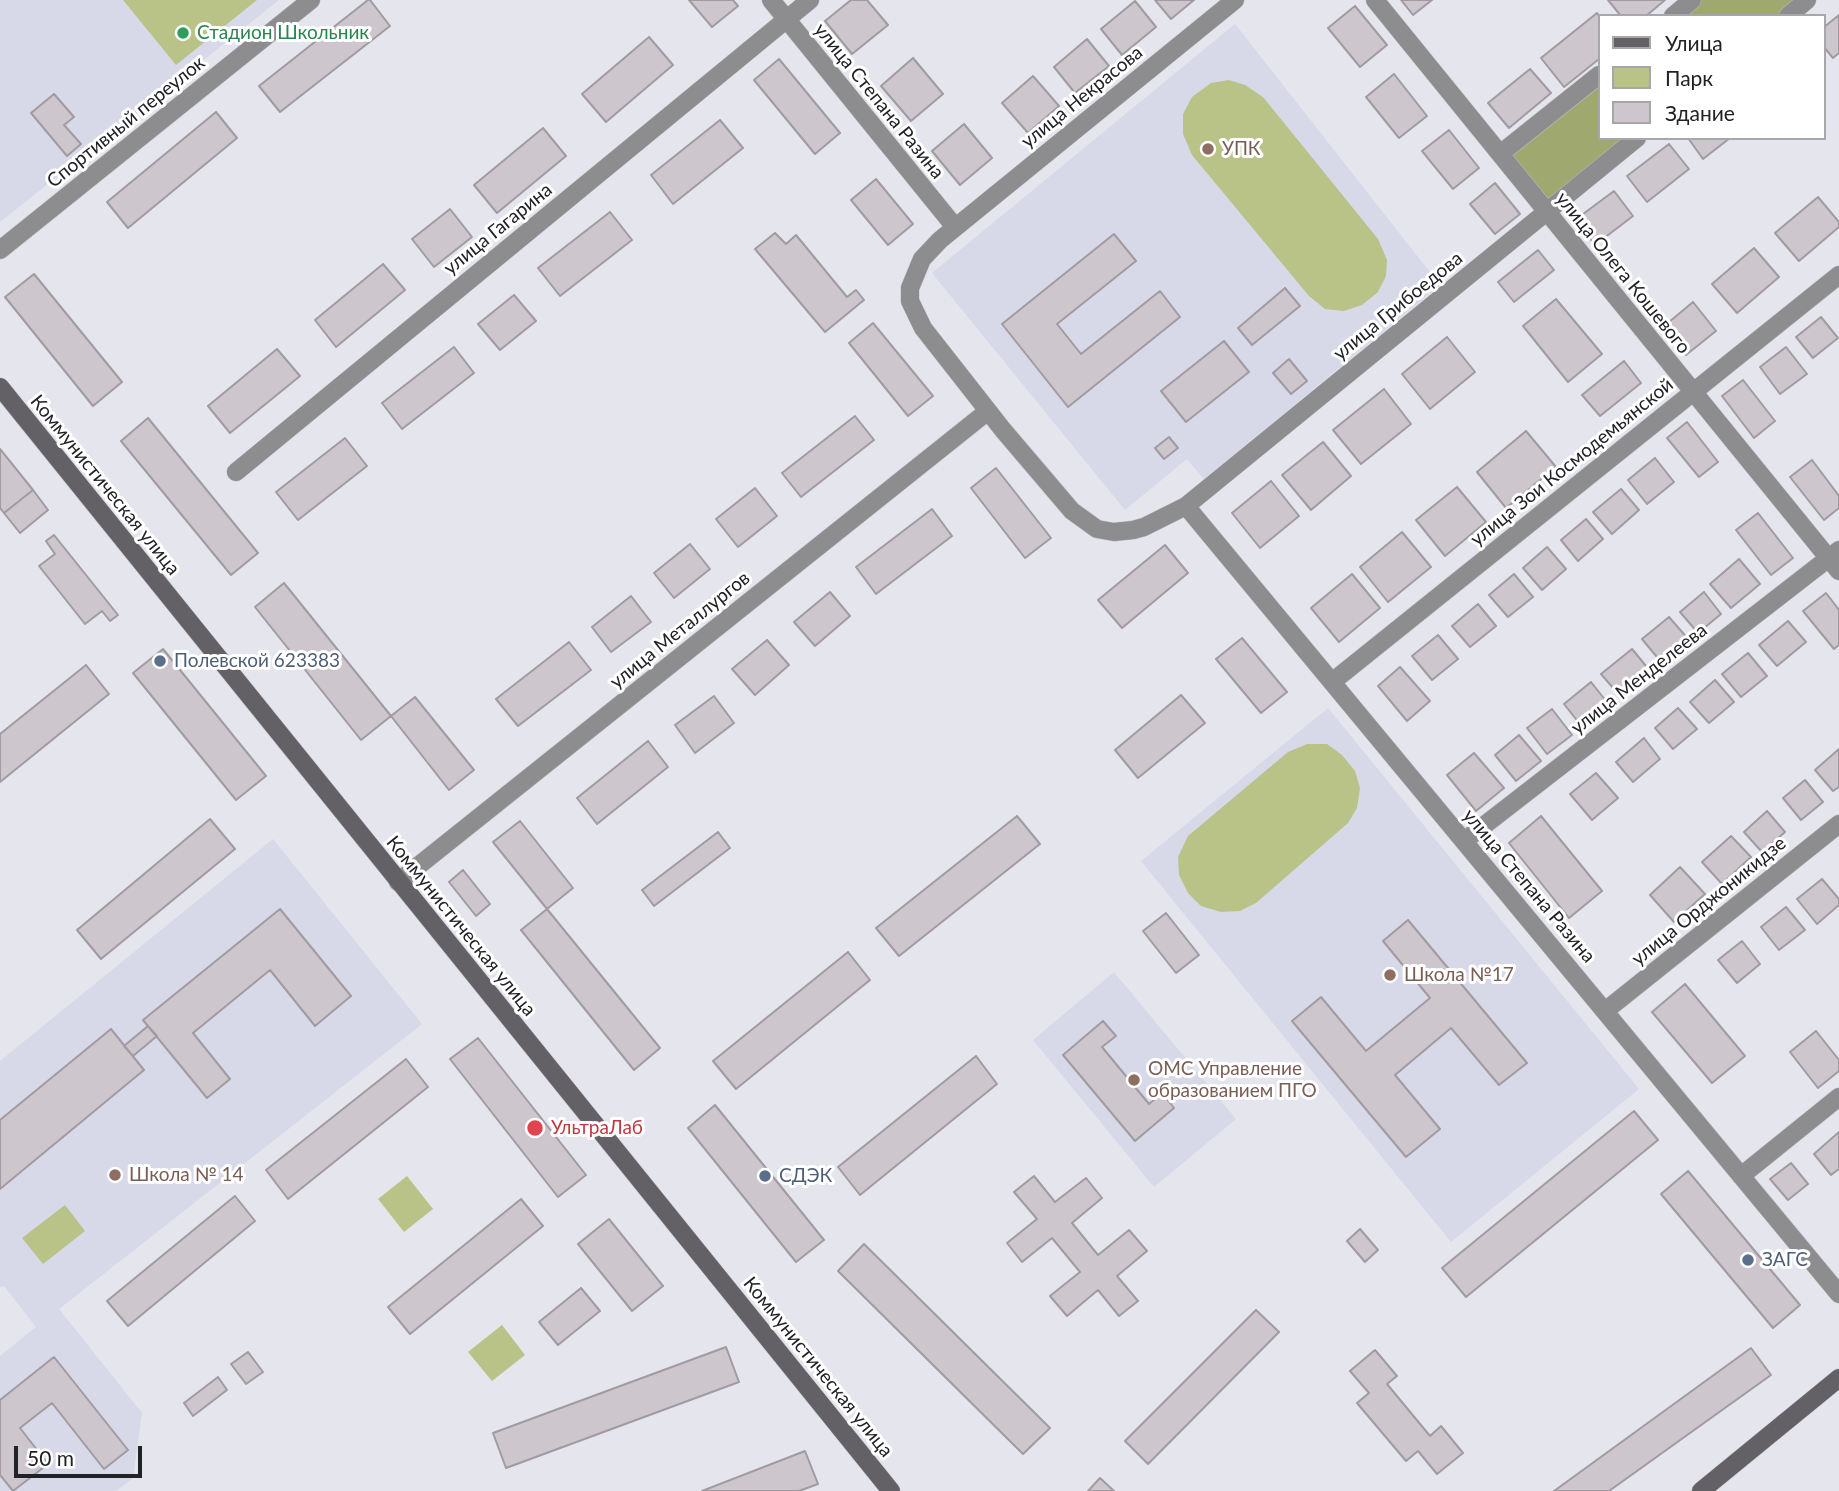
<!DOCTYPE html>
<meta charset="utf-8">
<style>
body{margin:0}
#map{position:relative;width:1839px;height:1491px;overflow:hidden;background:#e4e5ed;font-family:Lato,sans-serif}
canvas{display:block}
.legend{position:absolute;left:1598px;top:14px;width:228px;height:126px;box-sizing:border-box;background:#fff;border:2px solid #a6a7a8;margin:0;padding:9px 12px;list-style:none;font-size:21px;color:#212225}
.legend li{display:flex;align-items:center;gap:14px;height:35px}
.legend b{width:35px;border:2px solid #a6a7a8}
.scale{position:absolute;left:14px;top:1446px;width:128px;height:32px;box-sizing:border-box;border:4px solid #212225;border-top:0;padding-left:9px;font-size:21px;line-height:24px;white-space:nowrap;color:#212225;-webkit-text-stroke:5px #fff;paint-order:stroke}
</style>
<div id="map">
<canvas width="1839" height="1491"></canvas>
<ul class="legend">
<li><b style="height:9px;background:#636166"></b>Улица</li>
<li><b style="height:19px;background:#b9c388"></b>Парк</li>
<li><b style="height:19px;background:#cdc7cd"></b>Здание</li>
</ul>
<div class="scale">50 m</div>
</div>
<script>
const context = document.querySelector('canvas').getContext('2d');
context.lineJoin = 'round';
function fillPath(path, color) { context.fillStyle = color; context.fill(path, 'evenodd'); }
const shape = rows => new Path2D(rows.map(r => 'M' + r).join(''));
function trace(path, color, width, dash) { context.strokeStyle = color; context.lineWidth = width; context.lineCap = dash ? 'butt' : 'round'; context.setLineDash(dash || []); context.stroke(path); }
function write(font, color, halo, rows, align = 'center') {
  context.font = font + ' Lato,sans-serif'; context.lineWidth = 6; context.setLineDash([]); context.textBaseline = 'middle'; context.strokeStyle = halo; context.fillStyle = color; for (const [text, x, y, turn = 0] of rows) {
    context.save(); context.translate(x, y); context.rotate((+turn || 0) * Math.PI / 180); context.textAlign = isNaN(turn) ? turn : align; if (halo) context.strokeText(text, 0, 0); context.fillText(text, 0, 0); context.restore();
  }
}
fillPath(shape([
 [0,0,279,0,0,222],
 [1235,24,1440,285,1204,479,1187,459,1125,510,932,273],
 [1328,708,1639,1089,1451,1242,1141,861],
 [273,839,422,1024,59,1309,142,1413,133,1478,116,1491,0,1491,0,1356,36,1327,4,1286,0,1287,0,1061],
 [1114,972,1236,1119,1154,1187,1033,1040]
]), '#d7d8e8');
fillPath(shape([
 [123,0,257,0,176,65],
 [1229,80,1245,85,1263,97,1378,239,1387,260,1386,276,1378,292,1362,305,1344,311,1325,309,1309,296,1192,155,1183,134,1183,114,1192,97,1211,83],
 [1307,744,1327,744,1342,755,1355,771,1360,788,1357,808,1348,823,1256,903,1240,911,1221,912,1201,906,1188,893,1179,875,1178,857,1188,836,1288,752],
 [407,1176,433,1209,404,1232,378,1199],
 [65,1205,85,1231,43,1264,22,1238],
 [502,1325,525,1355,492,1381,468,1352]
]), '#b9c388');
fillPath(shape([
 [1699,0,1801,0,1781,16,1679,16],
 [1599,80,1599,138,1630,138,1548,204,1507,154]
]), '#9fa86f');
const building = shape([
 [368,0,370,0,390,26,280,112,259,86,368,0],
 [689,0,733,0,738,6,712,27,689,0],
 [851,0,867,0,888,25,852,54,825,21,851,0],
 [1155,0,1194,0,1171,19,1155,0],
 [1401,0,1432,0,1413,15,1401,0],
 [1608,0,1665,0,1646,16,1621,16,1608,0],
 [1135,1,1156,27,1122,55,1101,29,1135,1],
 [1355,6,1387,45,1360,67,1328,28,1355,6],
 [1597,13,1599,16,1599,59,1564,87,1541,58,1597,13],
 [1839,15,1839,53,1833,58,1823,46,1823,28,1839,15],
 [649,37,673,65,606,122,582,94,649,37],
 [1087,39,1109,66,1075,93,1054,67,1087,39],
 [913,58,943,94,911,121,881,86,913,58],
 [779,59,840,133,815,154,754,80,779,59],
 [1530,69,1551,93,1509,128,1488,103,1530,69],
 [1394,74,1427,116,1399,138,1366,97,1394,74],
 [1033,76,1059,106,1028,133,1002,103,1033,76],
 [54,94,74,117,64,125,81,144,67,156,31,113,54,94],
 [216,112,237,138,128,228,107,202,216,112],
 [720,120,743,148,673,204,651,175,720,120],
 [964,124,992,158,960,185,932,151,964,124],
 [543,128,566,156,497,213,474,185,543,128],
 [1449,130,1479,168,1453,189,1422,151,1449,130],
 [1688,138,1730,138,1703,159,1688,138],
 [1669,144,1689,169,1647,202,1627,176,1669,144],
 [876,179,913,224,888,245,851,200,876,179],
 [1495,183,1520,214,1495,234,1470,204,1495,183],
 [1614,191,1633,216,1595,245,1575,220,1614,191],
 [1818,197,1839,222,1839,227,1799,261,1775,233,1818,197],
 [450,209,472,237,434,267,412,239,450,209],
 [610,212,632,240,560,296,538,268,610,212],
 [775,233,786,244,796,235,847,297,856,290,864,300,825,332,755,249,775,233],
 [1114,234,1136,261,1057,324,1081,354,1160,291,1180,317,1068,407,1002,324,1114,234],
 [1754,248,1779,277,1737,313,1712,284,1754,248],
 [1538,250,1554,270,1514,302,1498,282,1538,250],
 [383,264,405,290,336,347,315,320,383,264],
 [34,274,122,382,93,406,5,297,34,274],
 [1285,288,1300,306,1252,345,1238,328,1285,288],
 [514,295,536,321,500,350,478,324,514,295],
 [1556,299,1602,354,1568,382,1523,326,1556,299],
 [1693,302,1716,331,1686,355,1663,327,1693,302],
 [1821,317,1838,338,1813,358,1796,337,1821,317],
 [873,323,933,396,908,416,849,343,873,323],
 [1447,337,1475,372,1430,409,1402,374,1447,337],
 [1224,341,1249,372,1186,422,1161,391,1224,341],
 [454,347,474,373,402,429,382,403,454,347],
 [1786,347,1807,374,1780,394,1760,367,1786,347],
 [277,349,300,376,230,433,208,406,277,349],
 [1289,359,1307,381,1291,394,1273,373,1289,359],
 [1624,361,1641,383,1600,416,1582,395,1624,361],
 [1743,380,1775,421,1754,438,1722,396,1743,380],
 [1384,389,1411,424,1361,464,1333,430,1384,389],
 [855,416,874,440,801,497,782,473,855,416],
 [148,418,258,553,231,575,121,441,148,418],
 [1687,422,1718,462,1699,477,1667,438,1687,422],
 [1526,431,1556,467,1506,508,1477,472,1526,431],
 [1169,437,1178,448,1164,459,1155,448,1169,437],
 [345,438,367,466,298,520,276,492,345,438],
 [1323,442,1351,476,1311,510,1282,475,1323,442],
 [0,449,33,490,4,513,0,508,0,449],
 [1655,458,1674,482,1647,504,1628,480,1655,458],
 [1812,460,1839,496,1839,508,1824,520,1790,477,1812,460],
 [996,468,1051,538,1025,558,971,488,996,468],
 [1271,481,1299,516,1260,548,1232,513,1271,481],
 [1457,487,1486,522,1445,556,1416,520,1457,487],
 [755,488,777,516,738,547,716,519,755,488],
 [1621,489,1639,510,1612,534,1593,512,1621,489],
 [33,490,48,510,20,533,4,513,33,490],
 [932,509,952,536,876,594,856,567,932,509],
 [1758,513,1793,558,1771,575,1736,530,1758,513],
 [1586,519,1603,539,1578,561,1561,540,1586,519],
 [1402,532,1431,567,1388,602,1360,567,1402,532],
 [54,535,118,615,110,621,102,611,85,624,39,566,55,554,46,541,54,535],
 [690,544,710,569,674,598,654,573,690,544],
 [1165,545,1188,573,1122,628,1098,600,1165,545],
 [1547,547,1566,569,1542,590,1523,568,1547,547],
 [1739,559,1760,584,1731,608,1710,584,1739,559],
 [1352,574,1380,608,1339,642,1311,608,1352,574],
 [1514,574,1533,597,1508,617,1489,595,1514,574],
 [284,583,391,716,361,740,255,607,284,583],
 [830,592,850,616,815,646,794,622,830,592],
 [1704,592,1721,614,1698,633,1680,612,1704,592],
 [1826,593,1839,610,1839,645,1834,649,1803,611,1826,593],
 [631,596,651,622,611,652,592,627,631,596],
 [1478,604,1496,626,1470,647,1452,626,1478,604],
 [1669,617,1689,640,1661,662,1642,639,1669,617],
 [1788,621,1806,642,1777,666,1759,645,1788,621],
 [1438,635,1458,659,1432,680,1412,656,1438,635],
 [1242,638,1287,692,1261,713,1216,659,1242,638],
 [767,640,789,665,755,695,732,669,767,640],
 [569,642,591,670,518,726,496,699,569,642],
 [163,649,266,776,236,800,133,673,163,649],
 [1632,649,1651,672,1620,696,1601,674,1632,649],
 [1748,653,1767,676,1741,697,1722,674,1748,653],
 [86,665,109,694,0,782,0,734,86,665],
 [1400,667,1430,701,1407,721,1378,686,1400,667],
 [1715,680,1734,702,1709,723,1690,702,1715,680],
 [1591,682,1610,706,1583,728,1564,704,1591,682],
 [1181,695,1205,723,1138,778,1115,750,1181,695],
 [714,696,734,723,695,753,675,725,714,696],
 [415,697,474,770,449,790,391,716,415,697],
 [1678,708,1697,729,1673,749,1655,728,1678,708],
 [1552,709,1572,735,1547,754,1527,728,1552,709],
 [1519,735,1541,761,1516,781,1495,755,1519,735],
 [1644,738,1660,759,1633,782,1616,762,1644,738],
 [648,741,668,767,597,824,577,798,648,741],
 [1839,749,1839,787,1833,791,1815,770,1839,749],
 [1474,753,1504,788,1476,811,1447,775,1474,753],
 [1596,773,1618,798,1592,820,1570,794,1596,773],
 [1805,780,1823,802,1801,820,1783,798,1805,780],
 [1767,811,1785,832,1762,852,1744,832,1767,811],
 [1017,816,1040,844,899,956,876,928,1017,816],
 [1541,816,1602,891,1569,918,1509,843,1541,816],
 [210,819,235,849,101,959,77,930,210,819],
 [520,821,573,888,547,909,493,842,520,821],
 [718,832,730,848,654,906,642,890,718,832],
 [1731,836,1751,857,1722,884,1702,862,1731,836],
 [1680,867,1705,894,1674,922,1650,895,1680,867],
 [463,870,490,904,476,916,449,882,463,870],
 [1822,879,1839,899,1839,905,1817,924,1797,899,1822,879],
 [1786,907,1805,930,1779,950,1761,927,1786,907],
 [280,909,351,996,315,1026,270,970,193,1033,230,1079,207,1098,143,1020,280,909],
 [547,909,660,1048,634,1070,521,930,547,909],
 [1166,913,1199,955,1176,973,1143,931,1166,913],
 [1408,920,1527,1063,1499,1085,1451,1028,1395,1075,1440,1129,1406,1157,1292,1021,1321,997,1366,1051,1430,998,1383,941,1408,920],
 [1742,941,1760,964,1737,983,1718,960,1742,941],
 [848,952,870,980,736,1089,713,1061,848,952],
 [1685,984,1745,1056,1712,1083,1652,1012,1685,984],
 [1103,1021,1116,1036,1102,1047,1149,1104,1162,1093,1174,1108,1135,1141,1063,1055,1103,1021],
 [148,1026,157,1036,133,1056,124,1046,148,1026],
 [111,1029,144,1070,0,1189,0,1120,111,1029],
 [1816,1031,1839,1060,1839,1071,1818,1088,1790,1052,1816,1031],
 [478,1038,586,1175,558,1197,450,1059,478,1038],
 [976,1056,997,1084,860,1195,838,1167,976,1056],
 [406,1059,428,1087,288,1199,266,1170,406,1059],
 [715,1105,824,1240,796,1262,688,1128,715,1105],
 [1634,1111,1658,1140,1466,1297,1442,1268,1634,1111],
 [1839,1132,1839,1169,1831,1175,1814,1154,1839,1132],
 [1791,1163,1808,1184,1788,1200,1770,1179,1791,1163],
 [1688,1171,1800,1305,1773,1328,1661,1194,1688,1171],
 [1034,1176,1055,1202,1086,1178,1102,1198,1072,1223,1098,1255,1129,1230,1147,1251,1117,1276,1138,1301,1119,1316,1098,1290,1067,1316,1050,1296,1080,1272,1052,1238,1022,1262,1007,1243,1037,1219,1014,1192,1034,1176],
 [235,1196,255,1221,128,1326,107,1301,235,1196],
 [521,1199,543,1226,410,1334,388,1307,521,1199],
 [609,1219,663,1286,632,1311,578,1244,609,1219],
 [1360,1229,1378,1250,1365,1262,1347,1241,1360,1229],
 [864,1244,1050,1428,1023,1454,838,1271,864,1244],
 [581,1288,600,1311,558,1345,539,1322,581,1288],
 [1256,1310,1279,1332,1148,1464,1125,1441,1256,1310],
 [726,1347,739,1382,506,1468,493,1433,726,1347],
 [1751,1348,1771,1375,1609,1491,1554,1491,1751,1348],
 [1375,1350,1397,1376,1387,1384,1430,1436,1441,1426,1463,1453,1437,1474,1418,1451,1406,1461,1357,1403,1369,1393,1350,1371,1375,1350],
 [248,1352,263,1372,246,1384,231,1364,248,1352],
 [54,1357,128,1450,104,1469,52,1403,20,1428,48,1464,13,1491,0,1475,0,1400,54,1357],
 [218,1377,227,1390,193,1416,184,1403,218,1377],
 [805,1451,818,1484,799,1491,702,1491,805,1451],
 [1100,1478,1114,1491,1088,1491,1100,1478]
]);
fillPath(building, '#cdc7cd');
trace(building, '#a19ba1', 2);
const street = shape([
 [771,0,955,227],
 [1235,0,940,240,922,259,910,288,910,301,923,328,1003,430,1072,511,1097,529,1114,532,1133,530,1144,527,1186,506,1637,138],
 [1375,0,1839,571],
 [1673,16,1692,0],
 [1788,16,1807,0],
 [1500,154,1599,75],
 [0,250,311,0],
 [236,472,810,0],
 [1186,506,1839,1294],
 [1332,682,1839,275],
 [1464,841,1839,550],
 [398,882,988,411],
 [1605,1011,1839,824],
 [1741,1176,1839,1097]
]);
const secondary = shape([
 [0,387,891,1491],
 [1701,1491,1839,1378]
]);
trace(street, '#c1c2c9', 19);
trace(secondary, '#c1c2c9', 19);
trace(street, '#8d8c8f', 18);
trace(secondary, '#636166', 18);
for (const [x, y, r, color] of [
 [183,33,7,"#2e9e5b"],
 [1208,149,7,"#8d6e63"],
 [160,661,7,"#5c6f8a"],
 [1390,975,7,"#8d6e63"],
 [1134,1080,7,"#8d6e63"],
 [535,1128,9,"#e0444e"],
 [115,1175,7,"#8d6e63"],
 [765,1176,7,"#5c6f8a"],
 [1748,1260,7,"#5c6f8a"]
]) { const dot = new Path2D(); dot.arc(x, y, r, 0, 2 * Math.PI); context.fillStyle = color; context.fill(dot); trace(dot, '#fff', 2.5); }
write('19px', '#27864d', '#fff', [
 ["Стадион Школьник",197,33]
], 'left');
write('19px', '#212225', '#fff', [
 ["улица Некрасова",1082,97,-39],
 ["улица Степана Разина",879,101,51],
 ["Спортивный переулок",126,122,-39],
 ["улица Гагарина",498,229,-39],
 ["улица Олега Кошевого",1623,273,51],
 ["улица Грибоедова",1398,306,-39],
 ["улица Зои Космодемьянской",1572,462,-39],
 ["Коммунистическая улица",105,485,51],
 ["улица Металлургов",680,630,-39],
 ["улица Менделеева",1639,679,-38],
 ["улица Степана Разина",1529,886,50],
 ["улица Орджоникидзе",1709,901,-39],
 ["Коммунистическая улица",461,926,51],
 ["Коммунистическая улица",818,1367,51]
]);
write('19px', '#785e54', '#fff', [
 ["УПК",1222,149],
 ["Школа №17",1404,975],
 ["ОМС Управление",1148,1069],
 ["образованием ПГО",1148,1091],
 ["Школа № 14",129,1175]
], 'left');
write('19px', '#4e5e75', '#fff', [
 ["Полевской 623383",174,661],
 ["СДЭК",779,1176],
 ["ЗАГС",1762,1260]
], 'left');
write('19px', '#be3a42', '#fff', [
 ["УльтраЛаб",551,1128]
], 'left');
</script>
